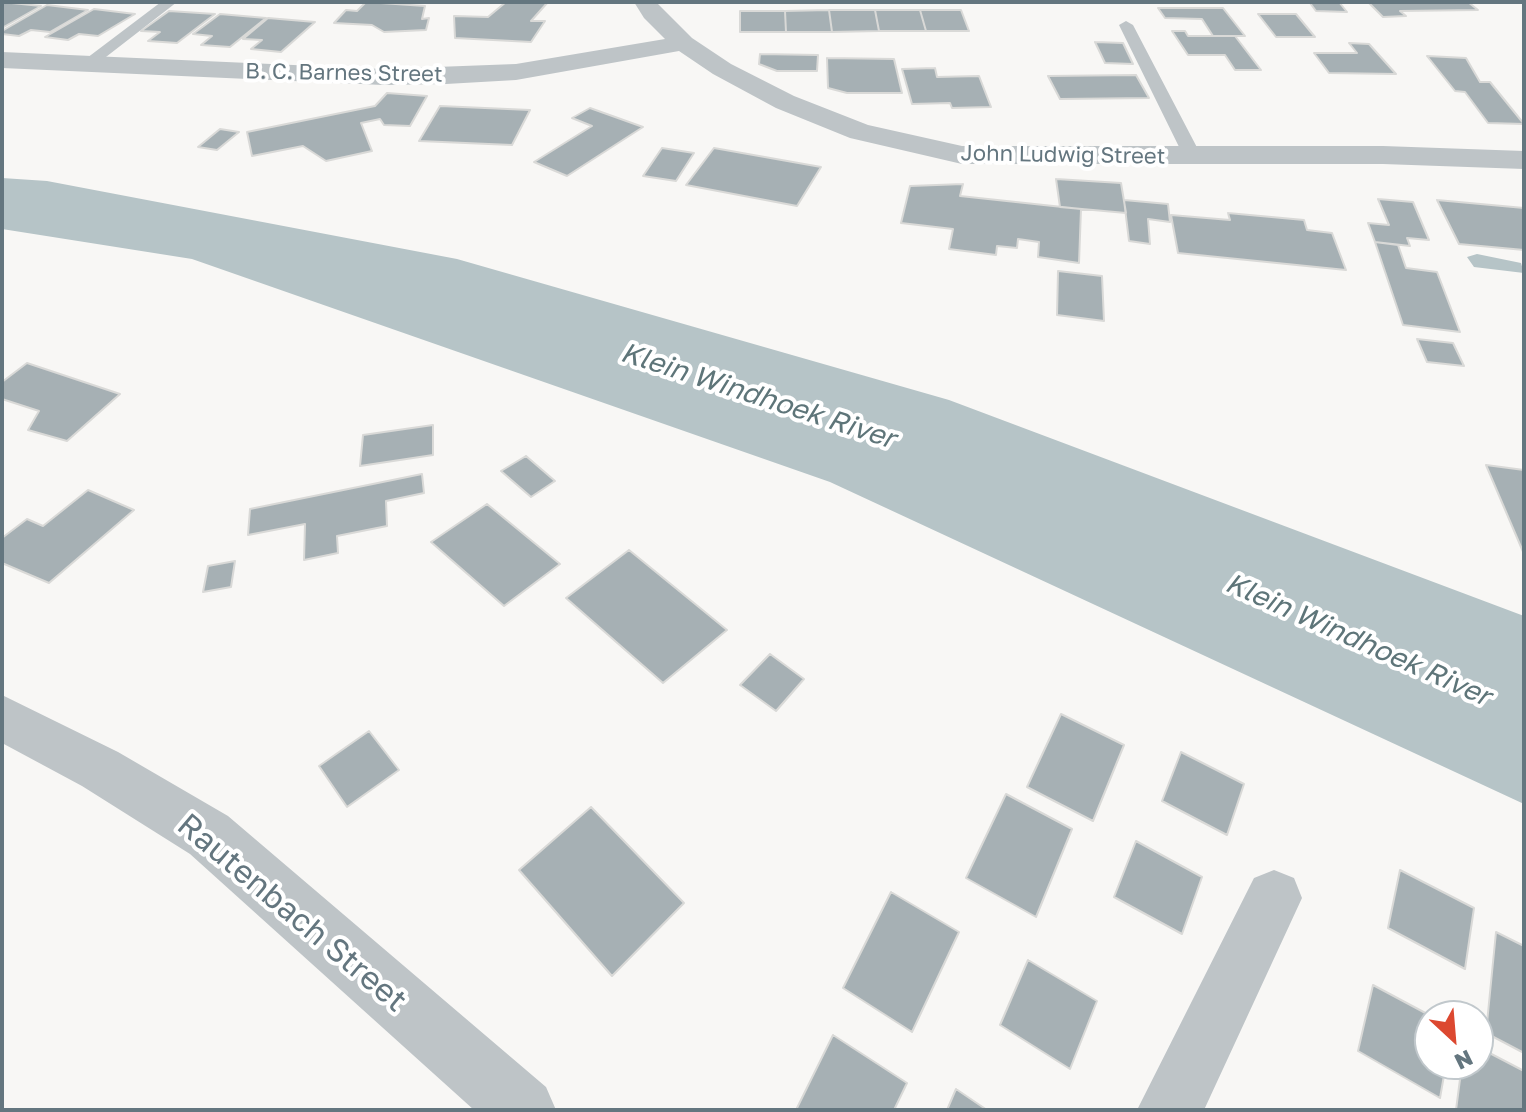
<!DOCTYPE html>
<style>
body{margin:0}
#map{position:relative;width:1526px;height:1112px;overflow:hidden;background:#f8f7f5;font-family:"Golos Text",sans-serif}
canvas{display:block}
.frame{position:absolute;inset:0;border:4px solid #64767f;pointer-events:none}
.north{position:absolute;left:1414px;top:1000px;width:80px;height:80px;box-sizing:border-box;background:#fff;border:2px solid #c1c8cc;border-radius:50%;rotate:154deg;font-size:22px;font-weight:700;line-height:32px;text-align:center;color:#64767f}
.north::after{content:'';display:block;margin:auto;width:28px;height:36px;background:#dc4830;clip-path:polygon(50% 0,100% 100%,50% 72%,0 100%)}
</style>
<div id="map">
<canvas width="1526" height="1112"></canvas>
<div class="frame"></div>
<div class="north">N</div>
</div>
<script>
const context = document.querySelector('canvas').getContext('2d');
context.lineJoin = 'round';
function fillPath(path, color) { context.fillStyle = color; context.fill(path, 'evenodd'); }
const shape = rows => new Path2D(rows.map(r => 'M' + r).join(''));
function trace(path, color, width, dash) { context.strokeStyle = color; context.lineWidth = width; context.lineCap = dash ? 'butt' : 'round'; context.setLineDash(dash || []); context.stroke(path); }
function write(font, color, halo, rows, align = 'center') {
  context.font = font + ' "Golos Text",sans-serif'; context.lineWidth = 8; context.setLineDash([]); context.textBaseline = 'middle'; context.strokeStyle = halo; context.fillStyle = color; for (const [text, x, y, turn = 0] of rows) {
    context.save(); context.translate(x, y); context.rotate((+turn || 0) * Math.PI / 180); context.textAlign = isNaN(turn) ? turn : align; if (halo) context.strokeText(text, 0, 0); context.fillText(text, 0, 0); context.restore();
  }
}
fillPath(shape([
 [2,178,47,181,457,259,949,400,1524,616,1524,804,830,482,192,259,2,229],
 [1477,254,1521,263,1524,273,1474,267,1467,257]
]), '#b6c4c7');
const building = shape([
 [2,2,41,6,2,28,2,2],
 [366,2,425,6,422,19,429,18,426,30,384,32,372,25,334,23,346,10,357,11,366,2],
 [506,2,548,2,531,21,545,21,531,42,455,38,454,16,488,17,506,2],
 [1293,2,1339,2,1347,12,1316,11,1310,3,1293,2],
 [1368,2,1468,2,1478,10,1400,11,1406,16,1383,17,1368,2],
 [47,5,88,10,50,32,31,30,19,36,2,34,2,31,47,5],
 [1158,8,1223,8,1245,36,1213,36,1202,19,1165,18,1158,8],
 [94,9,135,14,98,36,79,34,68,40,45,37,94,9],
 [829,10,832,32,786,32,785,11,829,10],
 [829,10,875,10,879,31,832,32,829,10],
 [875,10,920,10,926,31,879,31,875,10],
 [920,10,961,10,969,31,926,31,920,10],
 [169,11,215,14,177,43,148,41,160,32,141,31,169,11],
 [740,11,785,11,786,32,740,32,740,11],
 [220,14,266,18,230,47,201,45,212,36,193,34,220,14],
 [1258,14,1296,14,1315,37,1276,37,1258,14],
 [268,18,315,22,281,52,251,49,262,40,243,39,268,18],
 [1172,31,1185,31,1188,36,1235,36,1261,70,1235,70,1225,55,1188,55,1172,31],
 [1095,42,1123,43,1133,64,1105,63,1095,42],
 [1349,43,1369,44,1396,74,1329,73,1314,53,1357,53,1349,43],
 [760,54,818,55,817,71,777,71,759,64,760,54],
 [1427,56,1466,58,1480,82,1490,82,1524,124,1488,123,1465,92,1455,91,1427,56],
 [827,58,894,59,902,93,847,93,828,88,827,58],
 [935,68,937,77,979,76,991,107,952,108,950,103,912,104,902,69,935,68],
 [1136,75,1149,98,1060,99,1048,76,1136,75],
 [387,93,427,96,410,126,384,125,380,119,361,123,372,151,326,161,303,146,252,156,247,132,375,106,387,93],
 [440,106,530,110,512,145,419,141,440,106],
 [590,108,643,127,567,176,534,162,592,126,572,118,590,108],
 [220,129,239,132,217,150,198,147,220,129],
 [662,148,694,153,676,181,643,176,662,148],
 [714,148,821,167,797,206,686,185,714,148],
 [1056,179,1121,183,1126,213,1060,207,1056,179],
 [963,184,960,196,1081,209,1079,263,1038,257,1039,242,1018,239,1017,248,997,246,996,255,949,249,953,229,901,223,910,186,963,184],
 [1378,199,1413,202,1429,240,1407,238,1410,246,1375,242,1368,223,1389,225,1378,199],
 [1124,200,1168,204,1170,222,1148,219,1150,244,1129,241,1124,200],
 [1437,200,1524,208,1524,250,1459,244,1437,200],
 [1228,213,1304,220,1307,230,1332,233,1346,270,1178,253,1171,215,1230,220,1228,213],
 [1375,242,1398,245,1406,268,1437,272,1460,332,1403,325,1375,242],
 [1058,271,1102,276,1104,321,1057,315,1058,271],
 [1417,339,1453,343,1464,366,1427,362,1417,339],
 [27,363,120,394,67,441,28,430,39,411,2,399,2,382,27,363],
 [433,425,433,455,360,466,363,435,433,425],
 [526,456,555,481,531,497,501,471,526,456],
 [1486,465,1524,470,1524,554,1486,465],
 [422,474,424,493,386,501,387,526,337,536,338,553,304,560,305,524,248,535,250,509,422,474],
 [88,490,134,510,49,583,2,563,2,538,27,519,43,526,88,490],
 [487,504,560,564,504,606,431,542,487,504],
 [629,550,727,630,663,683,566,598,629,550],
 [235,561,231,587,203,592,208,566,235,561],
 [770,654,804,679,776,711,740,685,770,654],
 [1061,714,1124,745,1093,821,1027,787,1061,714],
 [369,731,399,770,347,807,319,766,369,731],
 [1181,752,1244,784,1227,835,1162,801,1181,752],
 [1006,794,1072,829,1036,917,966,878,1006,794],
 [591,807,684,903,612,976,519,870,591,807],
 [1136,841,1202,877,1182,934,1114,897,1136,841],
 [1400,870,1474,908,1465,969,1388,928,1400,870],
 [891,892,959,932,912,1032,843,988,891,892],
 [1496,932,1524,946,1524,1053,1486,1033,1496,932],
 [1028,960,1097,1001,1070,1069,1000,1025,1028,960],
 [1373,985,1431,1016,1430,1064,1446,1064,1440,1098,1358,1051,1373,985],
 [833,1035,907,1083,894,1110,796,1110,833,1035],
 [1478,1047,1524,1071,1524,1110,1456,1110,1462,1064,1478,1064,1478,1047],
 [956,1089,987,1110,947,1110,956,1089]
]);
fillPath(building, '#a6b0b4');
trace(building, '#d9d9d7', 2);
fillPath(shape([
 [161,2,177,2,93,67,83,67,83,61,161,2],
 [1126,21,1133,25,1202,157,1199,161,1193,162,1184,157,1119,25,1126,21]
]), '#bec4c7');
fillPath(shape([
 [634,2,656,2,692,38,731,64,794,96,868,125,962,146,1383,146,1524,151,1524,169,1383,164,962,164,850,138,776,108,713,74,679,51,516,80,446,84,383,85,2,68,2,52,383,69,516,64,665,39,644,18,634,2],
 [2,695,118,752,228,816,546,1087,556,1110,474,1110,190,854,82,786,2,743,2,695],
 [1274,870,1294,878,1302,898,1204,1110,1137,1110,1254,878,1274,870]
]), '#bec4c7');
write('22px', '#64767f', '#fff', [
 ["B. C. Barnes Street",344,73,1],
 ["John Ludwig Street",1063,155,1]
]);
write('italic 28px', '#5e7579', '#fff', [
 ["Klein Windhoek River",758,396,18],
 ["Klein Windhoek River",1358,640,24]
]);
write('32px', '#64767f', '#fff', [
 ["Rautenbach Street",292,913,40]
]);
</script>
